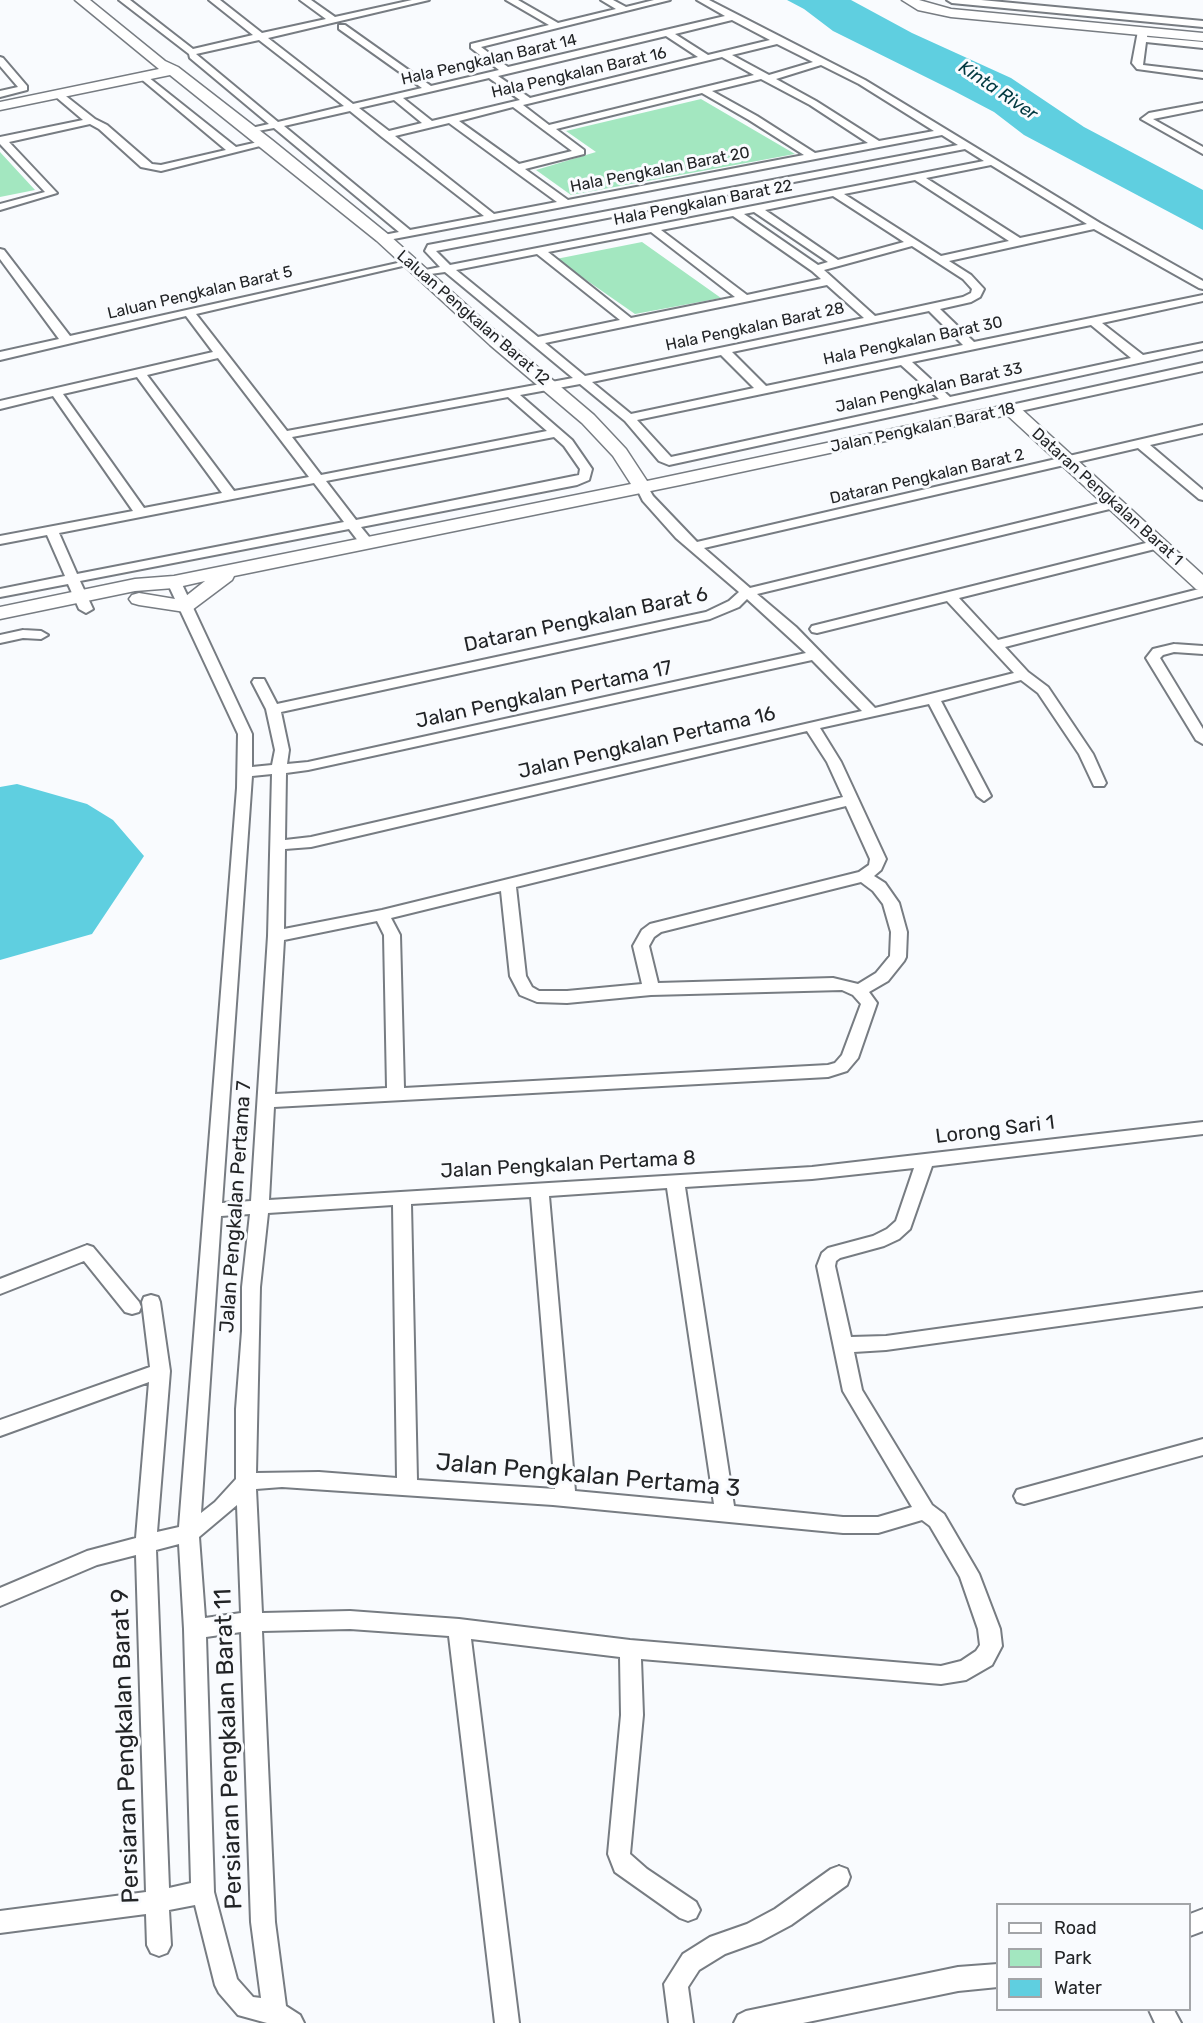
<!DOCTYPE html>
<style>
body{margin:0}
#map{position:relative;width:1203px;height:2023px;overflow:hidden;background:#f9fbfe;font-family:Rubik,sans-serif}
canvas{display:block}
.legend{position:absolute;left:996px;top:1903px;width:195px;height:108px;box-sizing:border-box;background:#f9fbfe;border:2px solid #a3a5a8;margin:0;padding:8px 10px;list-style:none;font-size:18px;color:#222426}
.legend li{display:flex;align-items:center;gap:12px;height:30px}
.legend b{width:30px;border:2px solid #a3a5a8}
</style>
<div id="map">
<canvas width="1203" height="2023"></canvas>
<ul class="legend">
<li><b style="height:8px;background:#fff"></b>Road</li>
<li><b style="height:16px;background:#a3e7c0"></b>Park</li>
<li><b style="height:16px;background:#5fcfe0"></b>Water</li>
</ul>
</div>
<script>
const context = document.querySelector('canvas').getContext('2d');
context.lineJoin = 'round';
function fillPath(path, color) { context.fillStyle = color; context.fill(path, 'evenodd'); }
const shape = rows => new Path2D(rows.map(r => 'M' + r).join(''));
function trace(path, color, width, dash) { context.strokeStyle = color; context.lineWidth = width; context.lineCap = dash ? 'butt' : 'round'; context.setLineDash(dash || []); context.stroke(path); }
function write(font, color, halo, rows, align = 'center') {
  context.font = font + ' Rubik,sans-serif'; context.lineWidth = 6; context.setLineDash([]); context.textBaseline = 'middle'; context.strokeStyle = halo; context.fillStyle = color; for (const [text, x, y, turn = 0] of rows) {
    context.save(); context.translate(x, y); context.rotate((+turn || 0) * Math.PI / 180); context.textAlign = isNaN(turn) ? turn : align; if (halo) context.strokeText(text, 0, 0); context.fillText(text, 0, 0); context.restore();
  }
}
fillPath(shape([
 [701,99,795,154,571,195,536,170,596,152,566,131],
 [0,152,35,190,0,197],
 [642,242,721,298,635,314,556,259]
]), '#a3e7c0');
fillPath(shape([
 [787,0,851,0,912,33,1011,78,1084,127,1203,190,1203,230,1024,135,994,112,954,91,833,31,804,9],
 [17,784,87,804,113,820,144,856,92,934,0,960,0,787]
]), '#5fcfe0');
const street = shape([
 [119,0,130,0,193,49,253,35,209,0,220,0,262,33,326,19,300,0,311,0,335,17,412,0,429,0,268,38,353,104,422,88,339,29,339,25,345,25,431,86,499,70,471,48,471,44,549,25,506,0,518,0,558,23,616,9,601,0,613,0,626,7,654,0,670,0,481,47,508,67,725,16,697,0,709,0,865,80,1100,223,1203,281,1203,289,1199,288,1094,229,949,261,971,275,984,289,980,297,971,302,940,309,974,342,1203,295,1203,301,1102,323,1143,355,1203,343,1203,349,669,465,659,461,625,421,580,384,520,395,572,440,592,469,589,480,577,485,361,527,374,543,367,547,362,546,349,529,80,581,93,609,86,613,79,609,68,584,0,597,0,589,65,576,47,535,0,544,0,536,133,511,53,396,0,409,0,401,213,352,186,316,0,360,0,352,59,339,0,259,0,249,4,250,70,336,411,260,411,264,196,314,287,431,573,378,445,272,416,276,416,272,440,267,425,251,428,245,958,145,942,135,383,241,378,238,379,236,399,232,274,128,247,133,247,129,269,124,190,58,189,54,119,0],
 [732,20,770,40,708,55,675,34,732,20],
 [666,36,698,57,530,98,498,76,666,36],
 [259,40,344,106,278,122,196,54,259,40],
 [777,44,813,62,769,75,732,55,777,44],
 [722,57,754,75,549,125,523,105,722,57],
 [821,65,859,84,934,131,879,141,816,101,776,79,821,65],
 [489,78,520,100,432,121,403,98,489,78],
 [761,79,810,105,868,143,815,153,757,116,712,91,761,79],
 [702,93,749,120,804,155,568,200,525,169,584,154,584,150,556,129,702,93],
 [394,100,422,123,389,131,359,108,394,100],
 [513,107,572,151,519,164,459,121,513,107],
 [350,111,382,137,484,216,410,230,284,126,350,111],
 [449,123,513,170,557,202,494,214,395,136,449,123],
 [965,149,984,161,450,265,436,251,965,149],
 [991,165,1087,224,1020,238,926,178,991,165],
 [915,180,1009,241,941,256,844,194,915,180],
 [833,196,904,242,838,260,765,210,833,196],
 [754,212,828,262,818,265,744,214,754,212],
 [733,216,812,271,821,279,747,295,661,230,733,216],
 [651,232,735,297,631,318,548,252,651,232],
 [912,246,963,279,972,289,971,293,963,297,875,316,824,270,912,246],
 [537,254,620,320,538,337,456,270,537,254],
 [827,285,864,318,585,376,545,343,827,285],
 [929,311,963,345,766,386,732,352,929,311],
 [1091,325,1131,358,950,397,912,362,1091,325],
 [721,355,754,388,631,414,592,382,721,355],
 [218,358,309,477,234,491,147,375,218,358],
 [901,365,939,399,671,457,637,420,901,365],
 [137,377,222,493,144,508,63,394,137,377],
 [508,397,547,431,321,475,292,437,508,397],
 [554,437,564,446,580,469,579,475,356,520,326,481,554,437],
 [314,483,344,522,77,574,59,533,314,483],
 [947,0,981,0,1203,21,1203,27,952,3,947,0],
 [1143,28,1148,31,1147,37,1203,42,1203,48,1146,42,1143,65,1203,72,1203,78,1137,69,1132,63,1138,31,1143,28],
 [0,57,3,58,27,86,27,90,0,97,0,91,18,87,0,66,0,57],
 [143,73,236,147,267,140,272,143,161,171,141,167,99,129,90,124,9,142,57,193,0,210,0,204,45,192,0,144,0,137,83,120,56,97,56,93,62,93,95,119,107,125,152,164,161,165,226,150,140,78,138,76,143,73],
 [1203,103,1203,109,1153,119,1203,147,1203,154,1141,119,1149,113,1203,103],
 [1203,363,1203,371,1011,413,1005,409,1011,405,1203,363],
 [1203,425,1203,433,1150,445,1203,490,1203,500,1199,499,1138,448,704,548,750,588,1113,500,1118,501,1119,504,1118,507,757,594,796,627,875,708,1014,673,947,601,817,633,812,632,810,629,812,626,1158,540,1163,541,1165,544,1163,547,959,598,998,640,1203,588,1203,596,1005,647,1028,672,1048,687,1093,754,1106,783,1104,786,1094,786,1079,754,1038,693,1021,680,941,701,991,796,984,801,977,796,929,704,820,728,841,762,886,859,881,870,874,876,885,883,899,903,907,932,906,957,904,961,888,981,869,992,877,1003,858,1058,847,1071,828,1077,274,1107,269,1200,812,1167,1203,1122,1203,1134,932,1166,910,1229,899,1239,884,1246,840,1258,836,1261,835,1266,851,1337,886,1336,1203,1292,1203,1306,886,1350,854,1352,862,1390,932,1505,944,1514,979,1574,1000,1629,1002,1646,992,1665,966,1680,941,1684,641,1659,643,1715,630,1854,647,1869,696,1902,700,1910,696,1918,688,1921,680,1918,615,1872,608,1854,621,1715,620,1657,471,1639,519,2023,495,2023,449,1636,350,1629,262,1631,275,1922,286,2006,300,2015,304,2023,267,2023,238,2015,219,1993,215,1985,195,1905,169,1910,171,1945,167,1953,159,1956,151,1953,147,1945,146,1914,0,1933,0,1911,146,1892,136,1555,97,1565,0,1606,0,1588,87,1551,136,1538,149,1382,0,1436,0,1420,150,1367,142,1302,144,1297,151,1295,158,1297,160,1302,170,1371,157,1532,179,1527,237,788,238,734,167,582,169,579,179,579,181,582,252,734,252,767,272,765,275,750,266,709,252,682,254,679,264,679,277,704,706,612,729,601,739,592,676,538,643,501,636,487,638,484,646,484,653,496,697,542,1203,425],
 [747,599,806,653,308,762,287,764,289,750,281,712,710,619,739,607,747,599],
 [812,660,862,711,311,837,285,840,286,773,308,770,812,660],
 [807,731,827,762,843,797,382,910,284,929,285,849,311,847,807,731],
 [272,774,268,936,251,1201,222,1203,252,776,272,774],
 [846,806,870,859,869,865,859,872,650,924,642,930,633,946,642,984,567,991,539,991,532,987,526,976,516,887,846,806],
 [861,882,873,891,883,904,891,932,890,956,876,973,858,984,833,978,658,983,649,946,654,937,661,932,861,882],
 [501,891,510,976,520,995,537,1002,567,1003,651,995,842,990,853,995,861,1004,842,1055,835,1063,828,1065,404,1088,400,935,391,918,501,891],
 [377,921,384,935,387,1088,275,1094,284,940,377,921],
 [914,1168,896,1221,887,1229,873,1236,828,1248,822,1253,817,1266,843,1391,912,1507,878,1517,843,1517,734,1506,685,1187,812,1179,914,1168],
 [667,1188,714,1504,575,1491,549,1196,667,1188],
 [531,1197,555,1489,417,1480,411,1204,531,1197],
 [393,1205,397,1478,319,1472,256,1473,260,1287,268,1213,393,1205],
 [250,1214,242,1287,242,1331,236,1409,236,1479,215,1502,201,1513,221,1216,250,1214],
 [282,1487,553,1505,843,1533,878,1533,922,1520,930,1526,960,1577,978,1629,980,1645,976,1651,961,1661,941,1666,630,1640,459,1619,350,1611,262,1613,256,1489,282,1487],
 [237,1505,241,1613,205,1618,199,1537,237,1505],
 [179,1544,184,1629,191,1883,169,1888,156,1550,179,1544],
 [241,1632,251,1922,261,1998,253,1997,237,1979,214,1892,206,1637,241,1632],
 [23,630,41,631,48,635,41,639,23,638,0,643,0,635,23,630],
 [1174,644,1203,646,1203,654,1174,652,1163,655,1160,658,1203,729,1203,744,1196,740,1146,658,1153,649,1174,644],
 [87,1245,93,1247,139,1302,141,1307,139,1312,132,1314,125,1312,84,1261,0,1294,0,1279,87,1245],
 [1203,1439,1203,1455,1024,1504,1017,1502,1014,1496,1017,1490,1024,1488,1203,1439],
 [839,1866,847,1869,850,1877,847,1885,791,1925,761,1941,725,1954,699,1970,688,1987,693,2023,669,2023,664,1984,683,1954,710,1937,747,1924,775,1909,831,1869,839,1866],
 [1203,1909,1203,1931,1190,1936,1190,1914,1203,1909],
 [998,1964,998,1987,958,1991,803,2023,734,2023,738,2015,746,2011,958,1967,998,1964],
 [1149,2010,1174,2010,1181,2023,1155,2023,1149,2010]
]);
const secondary = shape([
 [75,0,90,0,165,61,178,67,272,140,389,235,502,337,594,415,626,449,647,481,1011,404,1017,405,1203,575,1203,591,1196,589,1007,415,680,485,234,576,232,580,192,610,185,612,139,605,132,603,129,599,132,595,139,593,181,600,205,581,174,588,135,591,0,619,0,607,135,579,174,576,631,484,613,456,582,423,490,345,377,241,170,75,0,110,0,102,159,69,75,0],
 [902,0,919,0,951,9,1203,33,1203,41,951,17,918,10,902,0]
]);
trace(street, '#777c82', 4);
trace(secondary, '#777c82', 3);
fillPath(street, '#fff');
fillPath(secondary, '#fff');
write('16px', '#222426', '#f9fbfe', [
 ["Hala Pengkalan Barat 14",489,60,-13],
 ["Hala Pengkalan Barat 16",579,73,-13],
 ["Hala Pengkalan Barat 20",660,170,-11],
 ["Hala Pengkalan Barat 22",703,203,-11],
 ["Laluan Pengkalan Barat 5",200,293,-13],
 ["Laluan Pengkalan Barat 12",473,318,41],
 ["Hala Pengkalan Barat 28",755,327,-12],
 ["Hala Pengkalan Barat 30",913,341,-12],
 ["Jalan Pengkalan Barat 33",929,388,-12],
 ["Jalan Pengkalan Barat 18",923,428,-12],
 ["Dataran Pengkalan Barat 2",927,477,-13],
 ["Dataran Pengkalan Barat 1",1107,497,42]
]);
write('italic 18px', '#00383f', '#f9fbfe', [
 ["Kinta River",998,91,34]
]);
write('20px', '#222426', '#f9fbfe', [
 ["Dataran Pengkalan Barat 6",586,620,-12],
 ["Jalan Pengkalan Pertama 17",544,695,-12],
 ["Jalan Pengkalan Pertama 16",647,743,-13],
 ["Lorong Sari 1",995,1130,-7],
 ["Jalan Pengkalan Pertama 8",568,1165,-3],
 ["Jalan Pengkalan Pertama 7",236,1207,-86]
]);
write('24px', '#222426', '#f9fbfe', [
 ["Jalan Pengkalan Pertama 3",588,1476,5],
 ["Persiaran Pengkalan Barat 9",126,1746,-92],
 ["Persiaran Pengkalan Barat 11",229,1749,-92]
]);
</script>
